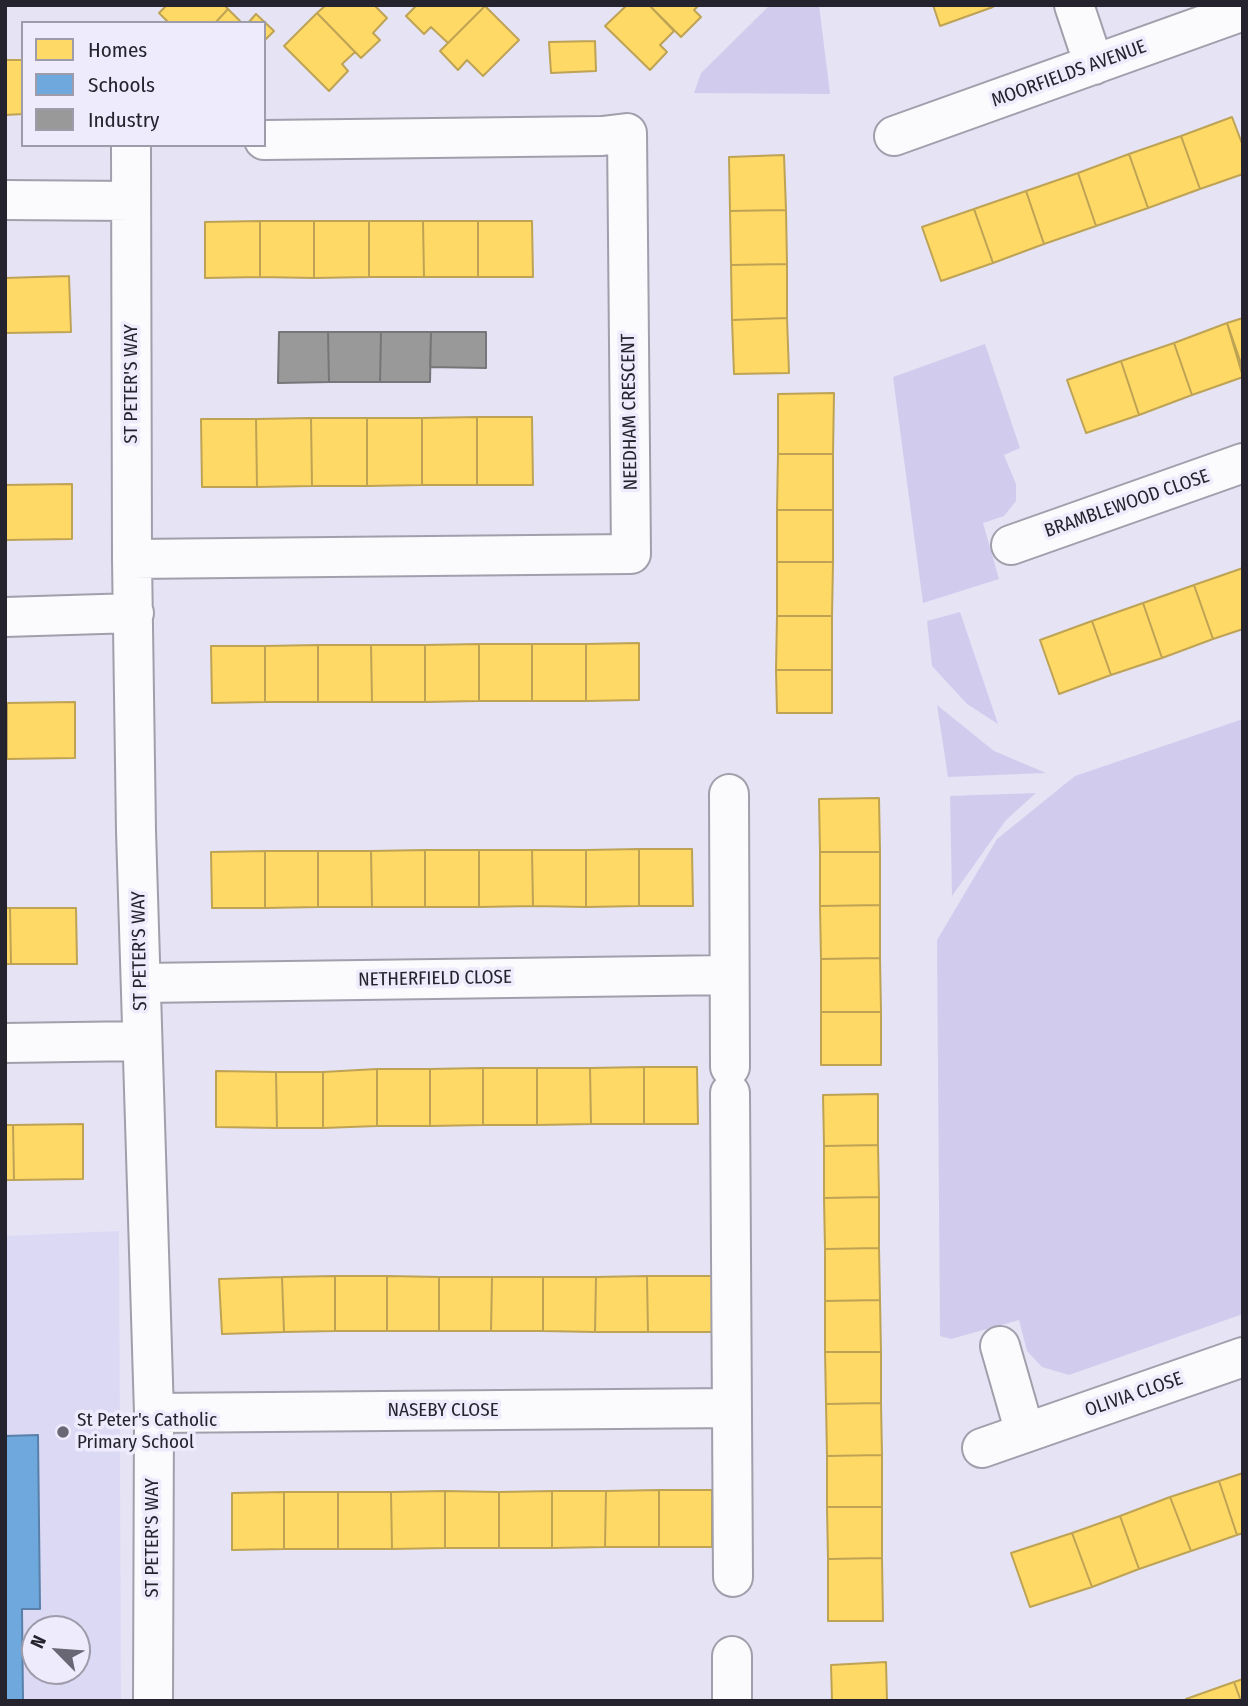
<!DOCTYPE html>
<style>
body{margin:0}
#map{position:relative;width:1248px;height:1706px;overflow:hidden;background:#e5e3f4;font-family:"Fira Sans Condensed",sans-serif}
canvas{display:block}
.frame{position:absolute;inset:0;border:7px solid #25242e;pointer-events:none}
.legend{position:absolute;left:21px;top:21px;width:245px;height:126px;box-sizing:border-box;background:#eeebfd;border:2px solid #9e9baa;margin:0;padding:9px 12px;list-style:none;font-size:21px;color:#25242e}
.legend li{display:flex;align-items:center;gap:14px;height:35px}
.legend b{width:35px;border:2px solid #9e9baa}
.north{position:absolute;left:21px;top:1615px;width:70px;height:70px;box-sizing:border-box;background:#eeebfd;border:2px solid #9e9baa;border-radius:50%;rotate:295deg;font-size:19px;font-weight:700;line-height:28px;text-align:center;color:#25242e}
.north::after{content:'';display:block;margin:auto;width:24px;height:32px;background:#686773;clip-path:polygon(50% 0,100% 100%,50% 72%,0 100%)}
</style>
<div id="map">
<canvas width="1248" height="1706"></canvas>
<div class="frame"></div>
<ul class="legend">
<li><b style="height:19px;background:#ffd966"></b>Homes</li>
<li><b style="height:19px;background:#6fa8dc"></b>Schools</li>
<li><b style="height:19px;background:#999"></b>Industry</li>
</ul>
<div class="north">N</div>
</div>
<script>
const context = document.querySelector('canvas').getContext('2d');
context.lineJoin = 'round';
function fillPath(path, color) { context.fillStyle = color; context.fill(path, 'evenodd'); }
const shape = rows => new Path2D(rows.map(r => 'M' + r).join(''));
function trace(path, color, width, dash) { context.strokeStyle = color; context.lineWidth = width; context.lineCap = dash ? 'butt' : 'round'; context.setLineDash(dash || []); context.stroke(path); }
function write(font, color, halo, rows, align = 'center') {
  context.font = font + ' "Fira Sans Condensed",sans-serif'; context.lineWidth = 7; context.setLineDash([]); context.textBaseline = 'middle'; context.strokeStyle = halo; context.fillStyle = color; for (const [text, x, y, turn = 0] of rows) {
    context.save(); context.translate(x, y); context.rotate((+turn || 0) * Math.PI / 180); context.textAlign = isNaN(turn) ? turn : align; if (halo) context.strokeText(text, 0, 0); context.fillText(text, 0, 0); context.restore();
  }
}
fillPath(shape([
 [119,1231,121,1701,5,1701,5,1236],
 [35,1629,77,1629,77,1671,35,1671]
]), '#dcd9f5');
fillPath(shape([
 [770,5,819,5,830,94,694,93,701,73],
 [985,344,1020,448,1004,455,1016,484,1016,501,1004,516,983,523,999,579,923,603,893,377],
 [960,612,998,724,967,704,932,666,927,621],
 [937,705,994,751,1046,773,948,777],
 [1243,719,1243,1314,1069,1375,1042,1367,1027,1351,1019,1320,951,1339,940,1336,937,940,997,839,1075,776],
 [1036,793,1006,820,952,896,950,796]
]), '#d1ccee');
const homes = shape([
 [167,5,224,5,228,9,215,23,169,23,159,13,167,5],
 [326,5,374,5,387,18,373,33,380,40,361,58,317,13,326,5],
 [417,5,484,5,485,6,448,43,431,27,424,34,406,16,417,5],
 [627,5,649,5,674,31,660,45,667,52,650,70,605,26,627,5],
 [649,5,699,5,694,10,701,17,681,37,649,5],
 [933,5,993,5,993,7,940,26,933,5],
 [485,6,519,40,483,76,467,60,458,70,440,51,485,6],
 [228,9,242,23,215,23,228,9],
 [317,13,355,52,342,64,348,71,329,91,284,46,317,13],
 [256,14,274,31,264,41,264,23,248,23,256,14],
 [595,41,596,71,551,73,549,42,595,41],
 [5,60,23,60,23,114,5,115,5,60],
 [1232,117,1243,146,1243,174,1200,189,1181,136,1232,117],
 [1181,136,1200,189,1148,208,1129,154,1181,136],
 [1129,154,1148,208,1096,226,1078,173,1129,154],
 [784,155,786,210,730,211,729,157,784,155],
 [1078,173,1096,226,1044,244,1026,191,1078,173],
 [1026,191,1044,244,993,263,974,209,1026,191],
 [974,209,993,263,941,281,922,227,974,209],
 [786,210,787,264,731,265,730,211,786,210],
 [260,221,314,221,314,278,260,277,260,221],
 [260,221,260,277,205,278,205,222,260,221],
 [314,221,369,221,369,277,314,278,314,221],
 [369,221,423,221,424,277,369,277,369,221],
 [423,221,478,221,478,277,424,277,423,221],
 [478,221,532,221,533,277,478,277,478,221],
 [787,264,787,318,732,320,731,265,787,264],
 [69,276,71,332,5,333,5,278,69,276],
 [787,318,789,373,734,374,732,320,787,318],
 [1243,318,1243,369,1227,323,1243,318],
 [1227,323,1243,377,1192,395,1174,343,1227,323],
 [1174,343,1192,395,1139,415,1121,361,1174,343],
 [1121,361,1139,415,1086,433,1067,380,1121,361],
 [834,393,833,454,778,454,778,394,834,393],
 [477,417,532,417,533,485,477,485,477,417],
 [477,417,477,485,422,485,422,418,477,417],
 [311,418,367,418,367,486,312,486,311,418],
 [311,418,312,486,257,487,256,419,311,418],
 [367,418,422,418,422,485,367,486,367,418],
 [201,419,256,419,257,487,202,487,201,419],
 [778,454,833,454,833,510,777,510,778,454],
 [72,484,72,539,6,540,5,485,72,484],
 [777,510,833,510,833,562,777,562,777,510],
 [777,562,833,562,832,616,777,616,777,562],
 [1243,568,1243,629,1213,639,1194,585,1243,568],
 [1194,585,1213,639,1162,658,1143,603,1194,585],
 [1143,603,1162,658,1111,675,1092,621,1143,603],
 [777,616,832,616,832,670,776,670,777,616],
 [1092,621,1111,675,1059,694,1040,640,1092,621],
 [639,643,639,700,586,701,586,644,639,643],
 [479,644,532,644,532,701,479,701,479,644],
 [479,644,479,701,425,702,425,645,479,644],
 [532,644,586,644,586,701,532,701,532,644],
 [318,645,371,645,372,702,318,702,318,645],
 [318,645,318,702,265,702,265,646,318,645],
 [371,645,425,645,425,702,372,702,371,645],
 [211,646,265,646,265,702,212,703,211,646],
 [776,670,832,670,832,713,777,713,776,670],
 [75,702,75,758,7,759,7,703,75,702],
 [5,703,7,703,7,759,5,759,5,703],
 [879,798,880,852,820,852,819,799,879,798],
 [639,849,692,849,693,906,639,906,639,849],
 [639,849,639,906,586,907,586,850,639,849],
 [425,850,479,850,479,907,425,907,425,850],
 [425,850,425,907,372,907,371,851,425,850],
 [479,850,532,850,533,906,479,907,479,850],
 [532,850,586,850,586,907,533,906,532,850],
 [265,851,318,851,318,907,265,908,265,851],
 [265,851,265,908,212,908,211,852,265,851],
 [318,851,371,851,372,907,318,907,318,851],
 [820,852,880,852,880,905,820,906,820,852],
 [880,905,880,958,821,959,820,906,880,905],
 [5,908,10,908,11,964,5,964,5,908],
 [10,908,76,908,77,964,11,964,10,908],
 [880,958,881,1012,821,1012,821,959,880,958],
 [821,1012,881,1012,881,1065,821,1065,821,1012],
 [644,1067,697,1067,698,1124,644,1124,644,1067],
 [644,1067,644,1124,591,1124,590,1068,644,1067],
 [483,1068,483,1125,430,1126,430,1069,483,1068],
 [483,1068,537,1068,537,1125,483,1125,483,1068],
 [537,1068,590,1068,591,1124,537,1125,537,1068],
 [377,1069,430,1069,430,1126,377,1126,377,1069],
 [377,1069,377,1126,323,1128,323,1072,377,1069],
 [216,1071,276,1072,277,1128,216,1127,216,1071],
 [276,1072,323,1072,323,1128,277,1128,276,1072],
 [878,1094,878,1145,824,1146,823,1095,878,1094],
 [83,1124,83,1179,14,1180,13,1125,83,1124],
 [5,1125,13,1125,14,1180,5,1180,5,1125],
 [878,1145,879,1197,824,1198,824,1146,878,1145],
 [879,1197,879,1248,825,1249,824,1198,879,1197],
 [879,1248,880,1300,825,1301,825,1249,879,1248],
 [335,1276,335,1331,284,1332,282,1277,335,1276],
 [335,1276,387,1276,387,1331,335,1331,335,1276],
 [387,1276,439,1277,439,1331,387,1331,387,1276],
 [647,1276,648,1332,595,1332,596,1277,647,1276],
 [647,1276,712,1276,712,1332,648,1332,647,1276],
 [282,1277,284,1332,222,1334,219,1279,282,1277],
 [439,1277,492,1277,491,1331,439,1331,439,1277],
 [492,1277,543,1277,543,1331,491,1331,492,1277],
 [543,1277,596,1277,595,1332,543,1331,543,1277],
 [880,1300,881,1352,825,1352,825,1301,880,1300],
 [825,1352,881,1352,881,1403,826,1404,825,1352],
 [881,1403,882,1455,827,1456,826,1404,881,1403],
 [882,1455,882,1507,827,1507,827,1456,882,1455],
 [1243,1473,1243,1533,1237,1535,1219,1481,1243,1473],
 [1219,1481,1237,1535,1191,1551,1170,1497,1219,1481],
 [659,1490,712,1490,712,1547,659,1547,659,1490],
 [659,1490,659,1547,605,1547,606,1491,659,1490],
 [445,1491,445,1548,392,1549,391,1492,445,1491],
 [445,1491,499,1492,499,1548,445,1548,445,1491],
 [552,1491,606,1491,605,1547,552,1548,552,1491],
 [552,1491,552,1548,499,1548,499,1492,552,1491],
 [284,1492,284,1549,232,1550,232,1493,284,1492],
 [284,1492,338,1492,338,1549,284,1549,284,1492],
 [338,1492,391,1492,392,1549,338,1549,338,1492],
 [1170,1497,1191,1551,1139,1569,1120,1516,1170,1497],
 [827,1507,882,1507,882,1558,828,1559,827,1507],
 [1120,1516,1139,1569,1092,1587,1072,1533,1120,1516],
 [1072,1533,1092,1587,1030,1607,1011,1553,1072,1533],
 [882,1558,883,1621,828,1621,828,1559,882,1558],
 [886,1662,887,1701,832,1701,831,1665,886,1662],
 [1243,1679,1243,1701,1241,1701,1234,1682,1243,1679],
 [1234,1682,1241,1701,1186,1701,1186,1699,1234,1682],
 [651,1700,705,1700,705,1701,651,1701,651,1700]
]);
fillPath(homes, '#ffd966');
trace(homes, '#bea355', 2);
const schools = shape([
 [38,1435,40,1609,22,1609,23,1701,5,1701,5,1436,38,1435]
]);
fillPath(schools, '#6fa8dc');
trace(schools, '#5980a8', 2);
const industry = shape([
 [279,332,328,332,329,382,278,383,279,332],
 [328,332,381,332,380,382,329,382,328,332],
 [381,332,431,332,430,382,380,382,381,332],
 [431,332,486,332,486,368,430,367,431,332]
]);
fillPath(industry, '#999');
trace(industry, '#767679', 2);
const minor = shape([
 [1074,5,1094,65],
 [894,136,1243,11],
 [131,145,132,559,136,831,154,1413,153,1701],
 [5,200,131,201],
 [1011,545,1243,463],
 [132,559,631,554,627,133,602,136,264,140],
 [5,617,134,613],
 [729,794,730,1067],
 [141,983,729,975],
 [5,1043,142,1041],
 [730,1093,733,1577],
 [1000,1346,1025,1433],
 [154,1413,732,1408],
 [982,1448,1243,1357],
 [732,1656,732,1701]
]);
trace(minor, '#a09fab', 42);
trace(minor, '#fbfbfd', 38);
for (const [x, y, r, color] of [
 [63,1432,7,"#686773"]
]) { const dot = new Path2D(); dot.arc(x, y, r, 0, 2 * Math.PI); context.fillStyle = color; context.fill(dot); trace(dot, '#eeebfd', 2.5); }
write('19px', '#25242e', '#eeebfd', [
 ["MOORFIELDS AVENUE",1069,74,-20],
 ["ST PETER'S WAY",132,384,-90],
 ["NEEDHAM CRESCENT",630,412,-91],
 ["BRAMBLEWOOD CLOSE",1127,504,-19],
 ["ST PETER'S WAY",140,951,-91],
 ["NETHERFIELD CLOSE",435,979,-1],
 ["OLIVIA CLOSE",1134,1395,-19],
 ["NASEBY CLOSE",443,1411],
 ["ST PETER'S WAY",153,1538,-90]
]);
write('19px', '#25242e', '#eeebfd', [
 ["St Peter's Catholic",77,1421],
 ["Primary School",77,1443]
], 'left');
</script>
